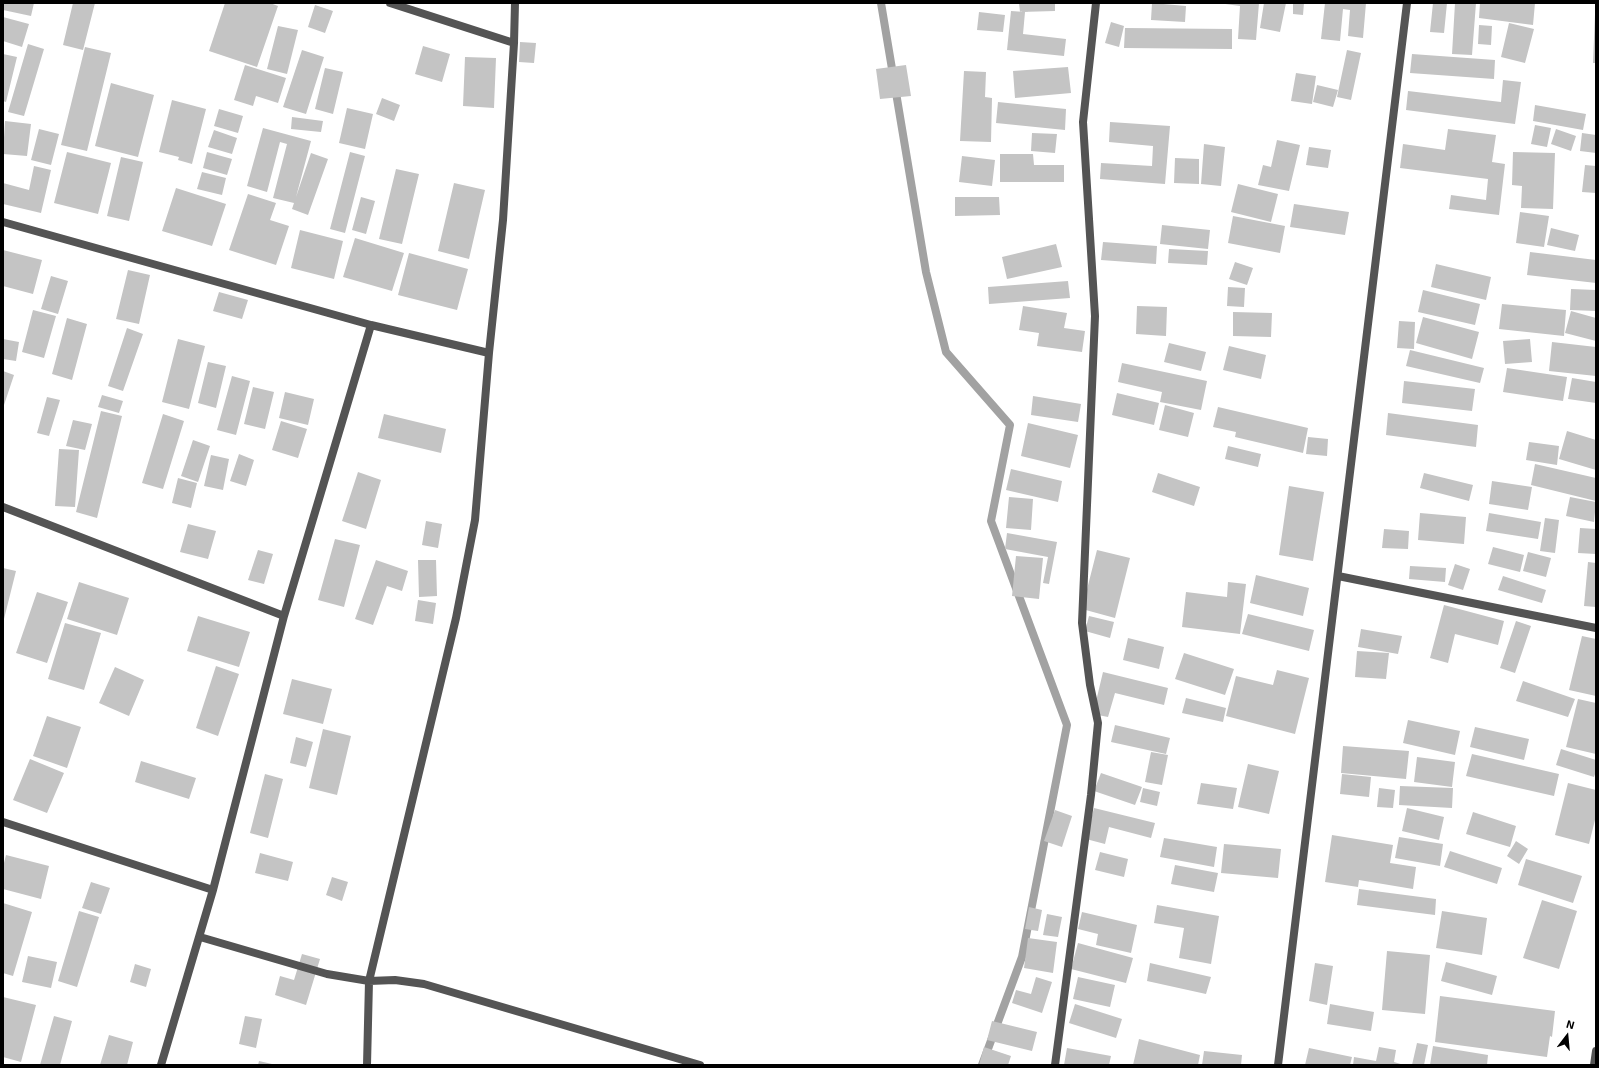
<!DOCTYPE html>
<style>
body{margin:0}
#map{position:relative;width:1599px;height:1068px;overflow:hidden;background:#fff;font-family:"Exo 2",sans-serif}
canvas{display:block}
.frame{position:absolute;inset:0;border:4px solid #000;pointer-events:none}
.north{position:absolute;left:1547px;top:1016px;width:40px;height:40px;-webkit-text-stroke:3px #fff;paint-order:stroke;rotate:16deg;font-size:11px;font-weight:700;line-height:16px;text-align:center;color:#000}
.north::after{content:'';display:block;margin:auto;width:14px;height:18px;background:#000;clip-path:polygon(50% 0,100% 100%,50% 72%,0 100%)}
</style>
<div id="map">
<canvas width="1599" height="1068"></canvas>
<div class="frame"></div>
<div class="north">N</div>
</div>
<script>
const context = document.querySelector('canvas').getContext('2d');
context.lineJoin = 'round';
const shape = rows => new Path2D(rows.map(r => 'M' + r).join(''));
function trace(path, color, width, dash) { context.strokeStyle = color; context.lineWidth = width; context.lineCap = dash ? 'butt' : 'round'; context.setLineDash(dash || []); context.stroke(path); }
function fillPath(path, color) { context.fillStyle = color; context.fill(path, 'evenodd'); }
trace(shape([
 [881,3,926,272,946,352,1010,425,991,521,1067,725,1022,957,982,1065]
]), '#a2a2a2', 8);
fillPath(shape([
 [4,3,34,3,31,16,3,10],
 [73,3,95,3,83,50,63,45],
 [225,3,270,3,278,6,257,67,209,51],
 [1019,3,1055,3,1055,11,1020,12],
 [1152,3,1186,6,1185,22,1151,20],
 [1218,3,1259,3,1256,40,1238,39,1240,6],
 [1264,3,1286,3,1280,32,1260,28],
 [1293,3,1304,3,1303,15,1293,14],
 [1325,3,1366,3,1363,38,1348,36,1350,10,1343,9,1340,41,1321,39],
 [1433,3,1447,3,1444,33,1430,32],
 [1455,3,1476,3,1472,55,1452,54],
 [1480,3,1535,3,1533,25,1479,18],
 [315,5,333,11,325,33,308,27],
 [1011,11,1025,12,1023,34,1066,39,1064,56,1007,50],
 [979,12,1005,15,1003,32,977,30],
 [1595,14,1596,14,1596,63,1593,63],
 [3,17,29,24,22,47,3,41],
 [1111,22,1124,26,1119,47,1105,43],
 [1509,23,1534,29,1525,63,1501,57],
 [1479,25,1492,26,1491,45,1478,44],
 [278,26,298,30,287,74,267,69],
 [1125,28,1232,29,1232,49,1124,48],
 [520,42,536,43,534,63,519,62],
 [28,44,44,49,24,116,8,112],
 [423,46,450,54,442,82,415,74],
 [85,47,111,53,87,151,61,145],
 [302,50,324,57,306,114,283,107],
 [1347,50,1361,53,1351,100,1337,97],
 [3,54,17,57,6,102,3,101],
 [1412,54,1495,60,1494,79,1410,73],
 [465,57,496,58,494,108,463,106],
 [245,65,286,78,278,103,256,96,253,106,234,100],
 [906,65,911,96,880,99,876,69],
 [1068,67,1071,93,1015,98,1013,71],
 [325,68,343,72,333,114,315,109],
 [964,71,986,72,985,97,992,98,991,142,960,141],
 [1296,73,1316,76,1312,104,1291,101],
 [1503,80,1521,82,1515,124,1406,110,1408,91,1501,102],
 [111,83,154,95,138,157,95,146],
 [1317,85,1338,90,1333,107,1313,102],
 [382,98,400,105,394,121,376,114],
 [172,100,206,109,192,164,178,160,179,157,159,152],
 [998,102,1066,109,1065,130,996,123],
 [1535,105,1586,114,1583,130,1533,121],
 [347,108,373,114,365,149,339,143],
 [219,109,243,116,238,133,214,126],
 [292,117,323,121,321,132,291,129],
 [5,121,31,124,27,156,3,154],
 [1110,122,1170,126,1165,184,1100,179,1101,163,1152,166,1153,146,1109,142],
 [1535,125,1551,128,1547,147,1531,144],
 [263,128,311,141,296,197,311,153,328,159,308,215,292,209,294,203,273,198,287,144,280,142,267,192,247,186],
 [39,129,59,134,51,165,31,160],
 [1448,129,1496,135,1492,162,1505,164,1499,215,1449,209,1451,195,1486,200,1488,179,1400,168,1403,144,1445,150],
 [1556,129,1576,136,1571,151,1551,144],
 [214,130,237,138,232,154,208,147],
 [1032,133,1057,134,1055,153,1031,151],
 [1582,133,1596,135,1596,153,1580,151],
 [1277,140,1300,145,1289,191,1258,185,1263,165,1271,167],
 [1204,144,1225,147,1221,186,1201,184],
 [1309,147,1331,150,1328,168,1306,165],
 [67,152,111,163,98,214,54,203],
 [207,152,232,159,227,175,203,168],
 [350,152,365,156,345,233,330,229],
 [1513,152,1555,153,1553,209,1521,208,1522,186,1512,185],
 [1000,154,1033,154,1034,165,1064,165,1064,182,1000,182],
 [962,156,995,160,992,186,959,182],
 [121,157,143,162,129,221,107,216],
 [1175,158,1199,159,1199,184,1174,183],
 [1585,165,1596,166,1596,193,1582,192],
 [34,166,51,170,41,213,3,204,3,183,29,190],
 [396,169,419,174,402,244,379,239],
 [202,172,226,178,222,195,197,189],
 [454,183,485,190,469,259,438,251],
 [1238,184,1278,194,1271,222,1231,212],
 [176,188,226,204,212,246,162,231],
 [248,194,276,203,270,220,289,226,276,265,229,250],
 [361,197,375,201,366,234,352,230],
 [955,197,999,197,1000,215,955,216],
 [1294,204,1349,212,1345,235,1290,227],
 [1520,212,1549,216,1544,247,1516,243],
 [1233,216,1285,226,1280,253,1228,243],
 [1162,225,1210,230,1208,249,1160,244],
 [1551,228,1579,235,1575,251,1547,245],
 [300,230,343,241,334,279,291,268],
 [355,238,404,253,392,291,343,277],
 [1103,242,1157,246,1156,264,1101,260],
 [1056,244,1062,267,1007,279,1002,257],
 [1169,249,1208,251,1207,265,1168,263],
 [3,250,42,260,33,294,3,286],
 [1530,252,1596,260,1596,283,1527,275],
 [409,253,468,269,457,310,398,295],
 [1235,262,1253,268,1247,285,1229,279],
 [1436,264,1491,277,1486,300,1431,287],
 [128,270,150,275,139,324,116,319],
 [51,276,68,281,58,314,41,309],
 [1068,281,1070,298,989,304,988,287],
 [1228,287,1245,288,1244,307,1227,306],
 [1571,289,1596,290,1596,311,1570,310],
 [1423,290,1480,304,1475,325,1418,312],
 [219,292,248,300,242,319,213,311],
 [1502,304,1566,310,1564,336,1499,329],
 [1023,306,1067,313,1064,328,1085,331,1082,352,1037,346,1039,333,1019,330],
 [1137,306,1167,307,1166,336,1136,334],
 [33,310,56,316,44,358,22,352],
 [1571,311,1596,318,1596,341,1565,333],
 [1233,312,1272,313,1271,337,1233,336],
 [1423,317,1479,332,1472,359,1416,343],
 [67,318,87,324,72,380,52,374],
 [1399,321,1415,322,1414,349,1397,348],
 [127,328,143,334,123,391,108,386],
 [3,339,19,342,16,361,3,359],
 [178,339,205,346,189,409,162,402],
 [1530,339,1532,362,1505,364,1503,341],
 [1552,342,1596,347,1596,376,1549,371],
 [1169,343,1206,352,1201,371,1164,362],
 [1229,346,1266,355,1261,379,1223,370],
 [1410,350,1484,368,1480,383,1406,366],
 [208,362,226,366,216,408,198,403],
 [1122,363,1207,381,1201,410,1160,402,1162,392,1118,382],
 [1507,368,1567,377,1563,401,1503,392],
 [3,371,14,375,3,408],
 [232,376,250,381,236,435,217,430],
 [1572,378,1596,382,1596,403,1568,399],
 [1404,381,1475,389,1472,411,1402,403],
 [253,387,274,392,265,429,244,424],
 [285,392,314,399,308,425,279,418],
 [1117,393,1159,403,1154,425,1112,415],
 [102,395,123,401,119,413,98,407],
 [1033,396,1081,404,1078,422,1031,415],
 [47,397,60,400,49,436,37,433],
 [1165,405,1194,413,1188,437,1159,430],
 [1218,407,1308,428,1303,453,1235,437,1236,432,1213,427],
 [101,411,122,416,97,518,76,512],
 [1388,413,1478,425,1476,447,1386,435],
 [163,414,184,421,163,489,142,483],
 [384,414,446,429,441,453,378,438],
 [73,420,92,424,85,450,66,446],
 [281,421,307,429,298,458,272,450],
 [1028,423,1078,435,1070,468,1021,456],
 [1567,431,1596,440,1596,470,1559,459],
 [1308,437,1328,439,1327,456,1306,454],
 [193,440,210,446,198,482,181,476],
 [1529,442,1559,446,1557,465,1526,460],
 [1228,446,1261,454,1258,467,1225,459],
 [59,449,79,450,75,507,55,506],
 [239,454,254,460,246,486,230,481],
 [211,455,229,459,223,490,204,486],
 [1535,464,1596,478,1596,501,1531,485],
 [1011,469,1062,481,1058,502,1006,490],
 [358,472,381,480,366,529,342,521],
 [1158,473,1200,487,1194,506,1152,492],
 [1424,473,1473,485,1469,501,1420,488],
 [178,478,197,483,191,508,172,503],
 [1492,481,1532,487,1528,510,1489,504],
 [1289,486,1324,492,1313,561,1279,555],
 [1009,497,1033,499,1031,530,1006,528],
 [1570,497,1596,502,1594,522,1566,516],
 [1420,513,1466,517,1464,544,1418,540],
 [1489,513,1541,522,1538,539,1486,531],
 [1545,518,1559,520,1555,553,1540,551],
 [426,521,442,524,438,548,422,545],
 [188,524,216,531,208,559,180,552],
 [1580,528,1596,529,1596,554,1578,553],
 [1384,529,1409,531,1408,549,1382,548],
 [1007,533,1057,542,1049,584,1043,583,1048,557,1005,549],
 [335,539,360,545,344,607,318,600],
 [1493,547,1524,555,1520,572,1488,564],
 [258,550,273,554,264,584,248,580],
 [1097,550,1130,558,1115,618,1082,609],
 [1528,552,1551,558,1546,577,1523,571],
 [1016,556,1043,558,1039,599,1012,596],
 [376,560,408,571,402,591,387,586,373,625,355,619],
 [418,560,436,560,437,596,419,597],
 [1588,562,1596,563,1596,607,1584,606],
 [1455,564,1470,569,1463,590,1448,585],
 [1410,566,1446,568,1445,582,1409,579],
 [3,568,16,571,4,619,3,619],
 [1256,575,1309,588,1303,616,1250,603],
 [1503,576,1546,590,1542,603,1498,590],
 [79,582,129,598,117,635,67,619],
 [1228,582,1246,584,1240,634,1182,627,1186,592,1227,597],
 [37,592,68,602,47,663,16,653],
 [418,600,436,603,433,624,415,621],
 [1444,605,1504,621,1498,645,1455,634,1448,663,1430,658],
 [1248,614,1314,630,1309,651,1242,634],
 [198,616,250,632,239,667,187,651],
 [1089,616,1114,622,1110,638,1085,631],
 [1516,621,1531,626,1515,673,1500,668],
 [65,623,101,633,84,690,48,679],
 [1361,629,1402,636,1398,654,1358,647],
 [1582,636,1596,639,1596,696,1569,690],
 [1128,638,1164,647,1159,669,1123,660],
 [1357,651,1389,653,1386,679,1355,677],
 [1184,653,1234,669,1225,695,1175,679],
 [216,666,239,674,218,736,196,728],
 [115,667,144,680,129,716,99,703],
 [1277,670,1309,678,1295,734,1226,716,1236,676,1273,685],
 [1103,672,1168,688,1164,705,1115,693,1108,717,1093,714],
 [292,679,332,689,323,724,283,714],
 [1523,681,1575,699,1568,717,1516,701],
 [1186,698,1226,708,1223,722,1182,713],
 [1578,699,1596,703,1596,754,1566,747],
 [47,716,81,727,67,768,33,756],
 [1408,720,1460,731,1455,755,1403,743],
 [1115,725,1170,738,1166,754,1111,742],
 [1475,727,1529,739,1524,760,1470,747],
 [323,729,351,736,337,795,309,788],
 [296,737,313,742,306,767,290,763],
 [1343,746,1409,751,1406,779,1341,773],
 [1561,749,1596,760,1596,771,1594,777,1556,765],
 [1151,752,1168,755,1162,785,1145,782],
 [1472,754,1559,774,1554,796,1466,776],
 [1417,757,1455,762,1452,787,1414,782],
 [30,759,64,773,47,813,13,800],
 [141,761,196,778,189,799,135,782],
 [1248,764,1279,771,1269,814,1238,807],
 [1101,773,1142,787,1135,805,1094,791],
 [265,774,283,779,268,838,250,833],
 [1342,774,1371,777,1369,797,1340,794],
 [1201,783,1237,788,1233,809,1197,804],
 [1568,783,1596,790,1596,816,1589,844,1555,835],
 [1400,786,1453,788,1452,808,1399,805],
 [1143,788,1160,792,1157,806,1140,802],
 [1379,788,1395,790,1393,808,1377,807],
 [1094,808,1155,823,1151,838,1109,827,1105,844,1086,839],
 [1407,808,1444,817,1439,840,1402,831],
 [1055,810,1072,816,1062,847,1044,841],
 [1473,812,1516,826,1510,847,1466,834],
 [1332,835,1393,845,1390,863,1416,867,1413,889,1359,880,1358,887,1325,882],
 [1399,837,1443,844,1440,866,1395,858],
 [1164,838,1217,847,1214,867,1160,857],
 [1516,841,1528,849,1519,864,1507,856],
 [1224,844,1281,849,1278,878,1221,873],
 [1450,851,1502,868,1497,884,1444,867],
 [1100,852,1128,859,1124,877,1095,870],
 [260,853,293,862,288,881,255,873],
 [6,855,49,866,41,899,3,889,3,867],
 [1526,859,1582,876,1573,903,1518,885],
 [1175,865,1218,873,1214,892,1171,884],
 [332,877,348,882,342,901,326,895],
 [91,882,110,888,101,914,82,908],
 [1359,889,1436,899,1435,915,1357,905],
 [1542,900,1577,911,1559,969,1523,958],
 [3,903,32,912,13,976,3,973],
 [1157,905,1219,916,1211,964,1179,958,1184,928,1154,923],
 [1029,907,1042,910,1038,931,1025,929],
 [79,911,99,917,77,987,58,981],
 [1442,911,1487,918,1482,955,1436,948],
 [1082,912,1137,925,1131,953,1096,945,1098,934,1078,929],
 [1047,914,1062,917,1058,937,1043,935],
 [1028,938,1057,942,1053,973,1024,968],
 [1078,943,1133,958,1126,983,1071,969],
 [1387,951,1430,955,1425,1014,1382,1010],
 [302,954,320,959,306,1005,275,995,280,976,294,980],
 [28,956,57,962,51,988,22,982],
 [1446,962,1497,976,1492,995,1441,981],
 [1150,963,1211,977,1206,994,1147,981],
 [1315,963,1333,966,1327,1005,1309,1001],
 [135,964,151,969,146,987,130,982],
 [1036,977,1052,982,1042,1013,1012,1003,1016,990,1031,994],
 [1078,977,1115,985,1110,1007,1073,999],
 [1440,996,1555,1011,1552,1037,1550,1036,1547,1057,1435,1042],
 [3,997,36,1005,21,1062,3,1057],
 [1075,1004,1122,1019,1116,1038,1069,1023],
 [1330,1004,1374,1012,1371,1031,1327,1024],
 [54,1016,72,1021,60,1065,40,1065],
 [245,1016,262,1019,256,1048,239,1044],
 [992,1021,1037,1032,1032,1051,987,1040],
 [109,1035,133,1042,127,1065,100,1065],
 [1139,1039,1200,1055,1198,1065,1133,1065],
 [1417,1043,1428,1045,1424,1065,1412,1065],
 [1433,1046,1488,1055,1487,1065,1430,1065],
 [984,1047,1011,1056,1008,1065,979,1065],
 [1379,1047,1396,1050,1394,1062,1404,1065,1353,1065,1354,1057,1376,1061],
 [1067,1048,1111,1056,1109,1065,1064,1065],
 [1309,1048,1352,1057,1350,1065,1305,1065],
 [1204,1051,1242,1055,1241,1065,1202,1065],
 [259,1061,272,1064,271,1065,258,1065]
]), '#c4c4c4');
trace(shape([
 [390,3,514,43],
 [3,222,371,325,489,353],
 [3,507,284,616],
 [1338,576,1596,628],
 [3,822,213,890],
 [200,937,327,974,369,981,395,980,424,984,700,1065],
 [161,1065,213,890,284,616,371,325],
 [367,1065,369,981,456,618,475,520,489,353,503,220,514,43,515,3],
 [1055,1065,1091,795,1098,723,1090,685,1082,623,1095,316,1083,122,1096,3],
 [1278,1065,1407,3],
 [1594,1065,1596,1051]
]), '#545454', 8);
</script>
